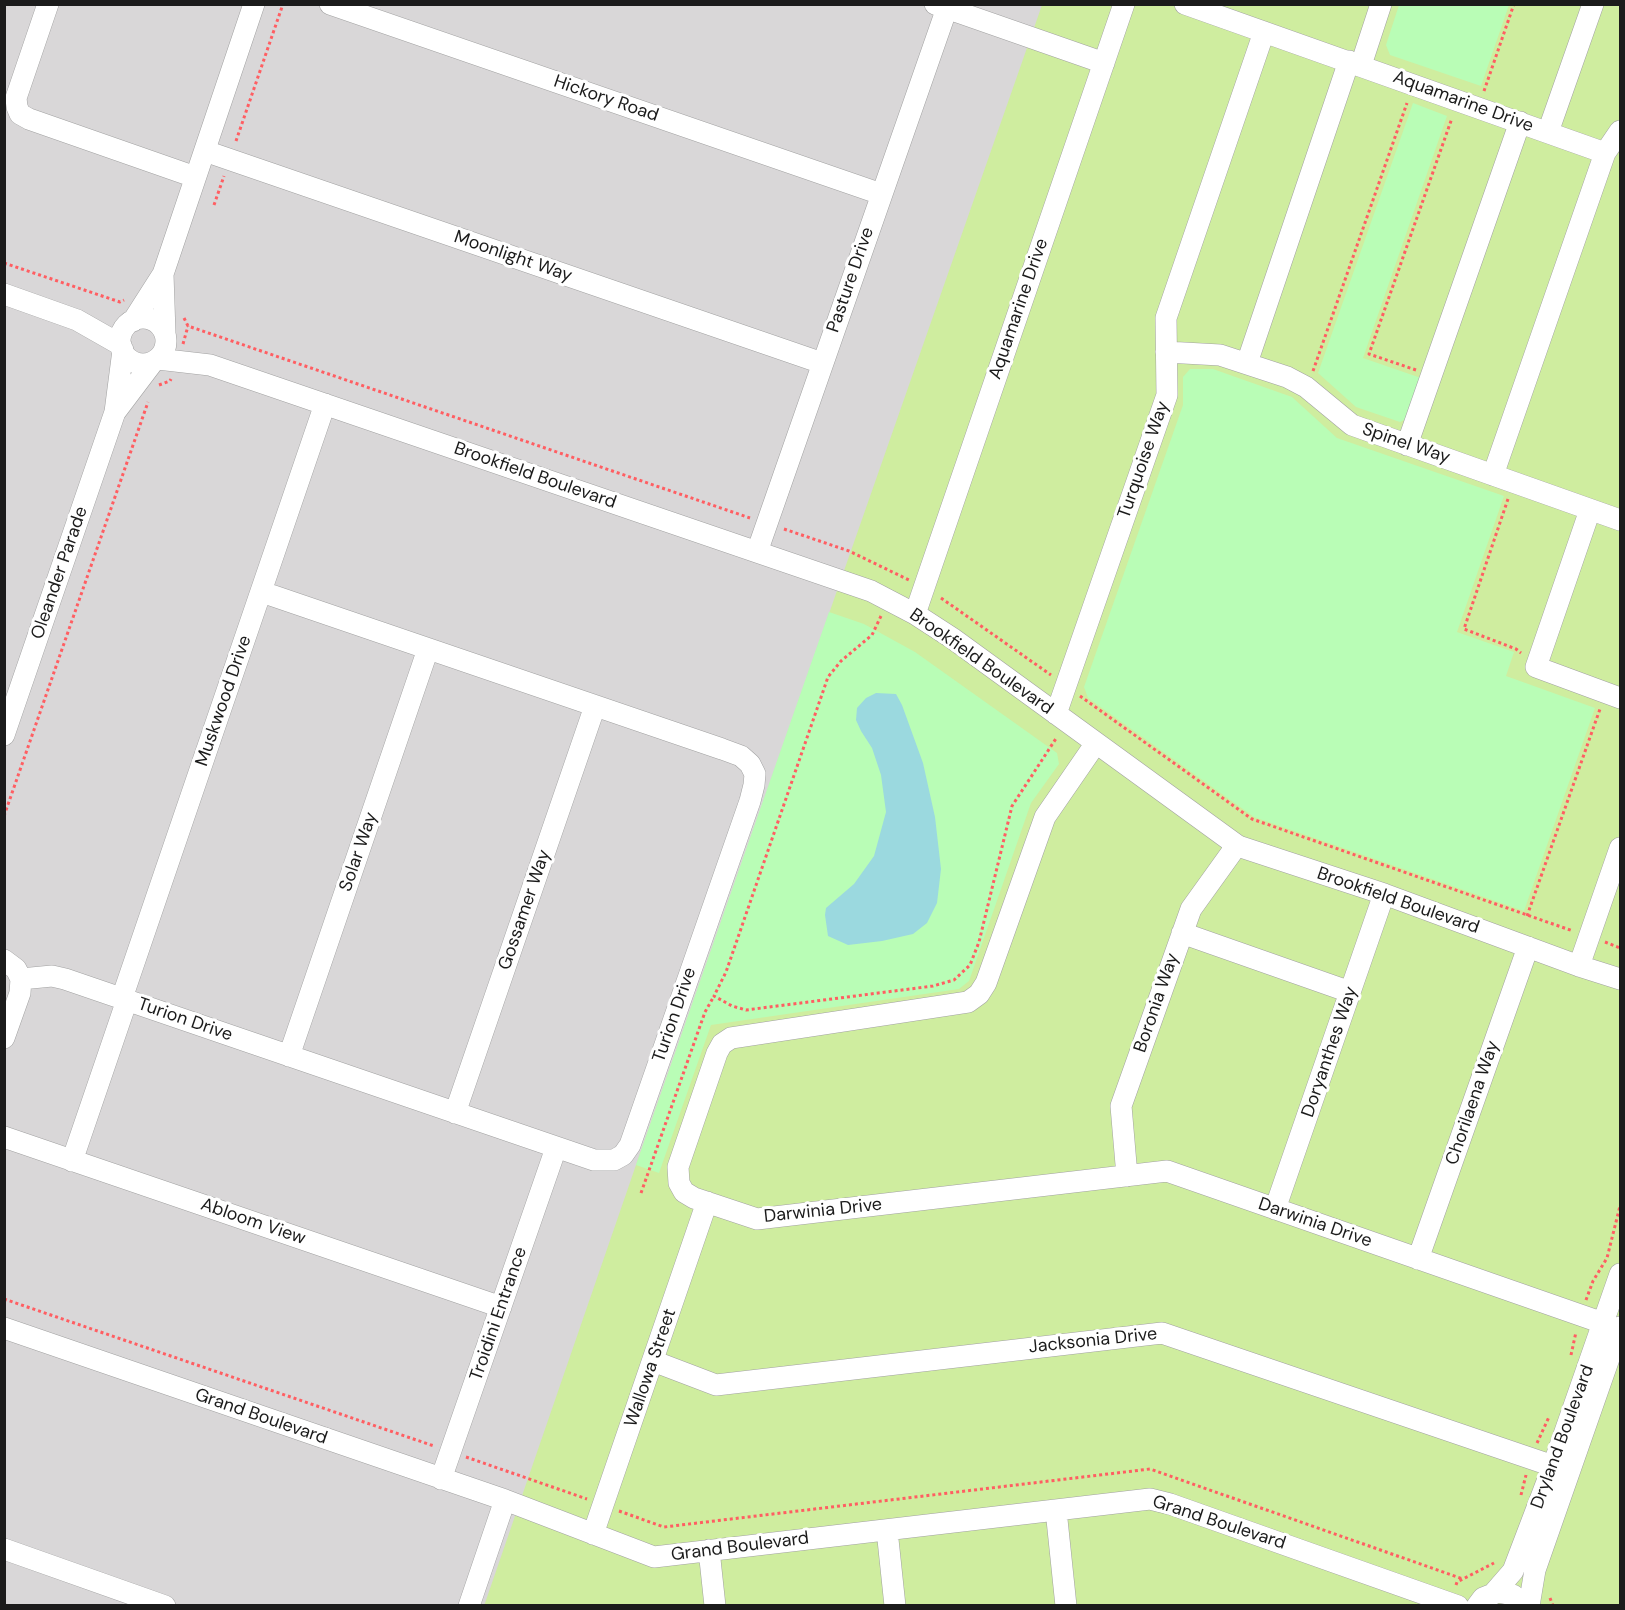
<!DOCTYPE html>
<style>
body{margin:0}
#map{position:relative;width:1625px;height:1610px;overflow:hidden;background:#eee7df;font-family:"DM Sans",sans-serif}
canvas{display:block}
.frame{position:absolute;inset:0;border:6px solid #1b1b1b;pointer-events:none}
</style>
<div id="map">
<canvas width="1625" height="1610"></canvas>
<div class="frame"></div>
</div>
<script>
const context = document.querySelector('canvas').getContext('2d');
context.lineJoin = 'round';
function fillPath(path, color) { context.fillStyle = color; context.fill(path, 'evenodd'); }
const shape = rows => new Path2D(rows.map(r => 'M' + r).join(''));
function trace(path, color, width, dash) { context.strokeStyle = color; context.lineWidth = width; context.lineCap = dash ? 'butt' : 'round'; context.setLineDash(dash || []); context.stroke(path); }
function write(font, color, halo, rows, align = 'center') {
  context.font = font + ' "DM Sans",sans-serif'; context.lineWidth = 6; context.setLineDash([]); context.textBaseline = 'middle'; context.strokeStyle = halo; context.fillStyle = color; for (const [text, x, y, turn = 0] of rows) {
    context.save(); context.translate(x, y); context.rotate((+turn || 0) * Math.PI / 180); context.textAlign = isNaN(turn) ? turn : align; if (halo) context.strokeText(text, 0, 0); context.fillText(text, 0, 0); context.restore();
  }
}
fillPath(shape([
 [5,5,1620,5,1620,1385,1556,1605,5,1606]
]), '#d9d7d8');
fillPath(shape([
 [1042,5,1620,5,1620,1605,484,1606,636,1165]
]), '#cfed9f');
fillPath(shape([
 [1399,5,1509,5,1481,86,1390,55,1386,45],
 [1413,103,1447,116,1363,358,1421,378,1406,419,1400,422,1356,407,1318,373],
 [1190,369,1213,369,1292,397,1337,438,1504,496,1457,632,1514,652,1506,676,1595,708,1524,911,1254,817,1088,698,1084,687,1183,405,1183,377],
 [829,612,864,624,915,652,1057,753,1059,764,1031,803,969,981,959,989,711,1025,659,1173,636,1165]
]), '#b9fdb6');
fillPath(shape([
 [876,693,896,694,902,705,923,763,935,817,941,869,937,903,927,923,913,934,882,941,848,945,828,936,825,915,826,908,854,884,874,856,886,812,881,775,872,748,861,731,856,720,857,708,866,698]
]), '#9bd9df');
const minor = shape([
 [48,4,16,98,17,107,20,114,29,119,195,177],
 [330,4,881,194],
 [935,4,1104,63],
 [1185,4,1605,153],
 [1361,65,1381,4],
 [1548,132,1593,4],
 [205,151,822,363],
 [163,274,165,333],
 [4,294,77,320,121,345],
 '120 341a23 23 0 1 1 46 0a23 23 0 1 1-46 0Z',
 [133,321,163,274,254,4],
 [1166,352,1220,355,1287,377,1306,387,1352,425,1620,520],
 [158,359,210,365,871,591,915,614,952,638,1238,846,1384,894,1579,966,1620,979],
 [1247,363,1349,61],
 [116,411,153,362],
 [1407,445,1520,122],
 [1493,475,1605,153,1620,131],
 [1590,510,1536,667,1620,698],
 [757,552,947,8],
 [915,614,1124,4],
 [1056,714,1167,395,1166,318,1264,32],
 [4,735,115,412,123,350],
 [1096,743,1045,817,986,983,979,994,968,1002,731,1038,722,1044,717,1053,678,1167,679,1183,684,1192,694,1198,757,1219,1167,1171,1603,1323],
 [1182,933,1350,992],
 [4,960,16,969,21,979,20,993,4,1038],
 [1579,966,1620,848],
 [21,979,52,976,65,979,594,1160,614,1160,623,1155,630,1145,750,801,754,785,755,774,750,764,741,756,722,749,262,592],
 [122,998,325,404],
 [289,1056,428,649],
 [455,1113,595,706],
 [4,1137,501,1307],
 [72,1161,127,1000],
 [1127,1176,1121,1106,1191,909,1237,845],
 [1275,1209,1384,894],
 [1418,1259,1528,947],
 [4,1328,505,1500,654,1557,1150,1499,1170,1504,1458,1606],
 [653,1361,716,1385,1162,1333,1553,1466],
 [441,1479,556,1148],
 [1056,1510,1066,1606],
 [887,1530,895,1606],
 [593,1534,707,1202],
 [4,1549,165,1606],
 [709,1550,715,1606],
 [1493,1594,1513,1571,1553,1466,1620,1274],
 [469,1606,505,1500],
 [1477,1606,1483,1598,1498,1592,1513,1595,1525,1606],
 [1529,1606,1535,1570,1620,1327]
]);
trace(minor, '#a2a2a2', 22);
trace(shape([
 [1484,91,1514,4],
 [236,141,283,4],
 [214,205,224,176],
 [4,263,120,302,124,300],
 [184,318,188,326,750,518],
 [183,344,188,326],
 [1416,370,1369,354,1452,118],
 [1313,371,1407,103],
 [159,385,170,381,171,379],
 [1508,499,1464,629,1516,649,1521,653],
 [784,529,849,551,909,580],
 [941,598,1051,675],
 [881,616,872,635,841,661,828,677,726,972,714,996,732,1006,746,1010,933,986,954,980,970,965,979,942,1012,806,1057,737],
 [1080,696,1252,819,1573,931],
 [4,816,148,402],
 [1527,916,1600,709],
 [1605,942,1620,948],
 [641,1193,705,1012,714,996],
 [4,1299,434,1446],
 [1586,1300,1593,1281,1607,1258,1620,1206],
 [1571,1355,1576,1332],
 [1537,1443,1549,1417],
 [466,1457,587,1499],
 [1521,1495,1526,1475],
 [619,1511,664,1527,1150,1469,1463,1579],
 [1456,1585,1457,1582,1494,1563],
 [1550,1598,1553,1606]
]), '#ff5e62', 3, [3, 3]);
trace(minor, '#fff', 21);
write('18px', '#1b1b1b', '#fff', [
 ["Hickory Road",606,99,19],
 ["Aquamarine Drive",1463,102,20],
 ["Moonlight Way",513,257,19],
 ["Pasture Drive",851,280,-71],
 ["Aquamarine Drive",1019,309,-71],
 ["Spinel Way",1406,444,19],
 ["Turquoise Way",1144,460,-71],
 ["Brookfield Boulevard",535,476,19],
 ["Oleander Parade",60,573,-71],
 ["Brookfield Boulevard",981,662,35],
 ["Muskwood Drive",224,701,-71],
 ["Solar Way",359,852,-71],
 ["Brookfield Boulevard",1398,901,19],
 ["Gossamer Way",525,910,-71],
 ["Boronia Way",1157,1003,-71],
 ["Turion Drive",675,1015,-71],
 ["Turion Drive",185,1020,19],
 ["Doryanthes Way",1330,1052,-71],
 ["Chorilaena Way",1473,1103,-71],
 ["Darwinia Drive",823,1211,-6],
 ["Abloom View",253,1222,19],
 ["Darwinia Drive",1315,1223,19],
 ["Troidini Entrance",499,1314,-71],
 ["Jacksonia Drive",1093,1341,-6],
 ["Wallowa Street",651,1368,-71],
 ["Grand Boulevard",261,1417,19],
 ["Dryland Boulevard",1563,1437,-70],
 ["Grand Boulevard",1219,1523,18],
 ["Grand Boulevard",740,1547,-7]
]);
</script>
